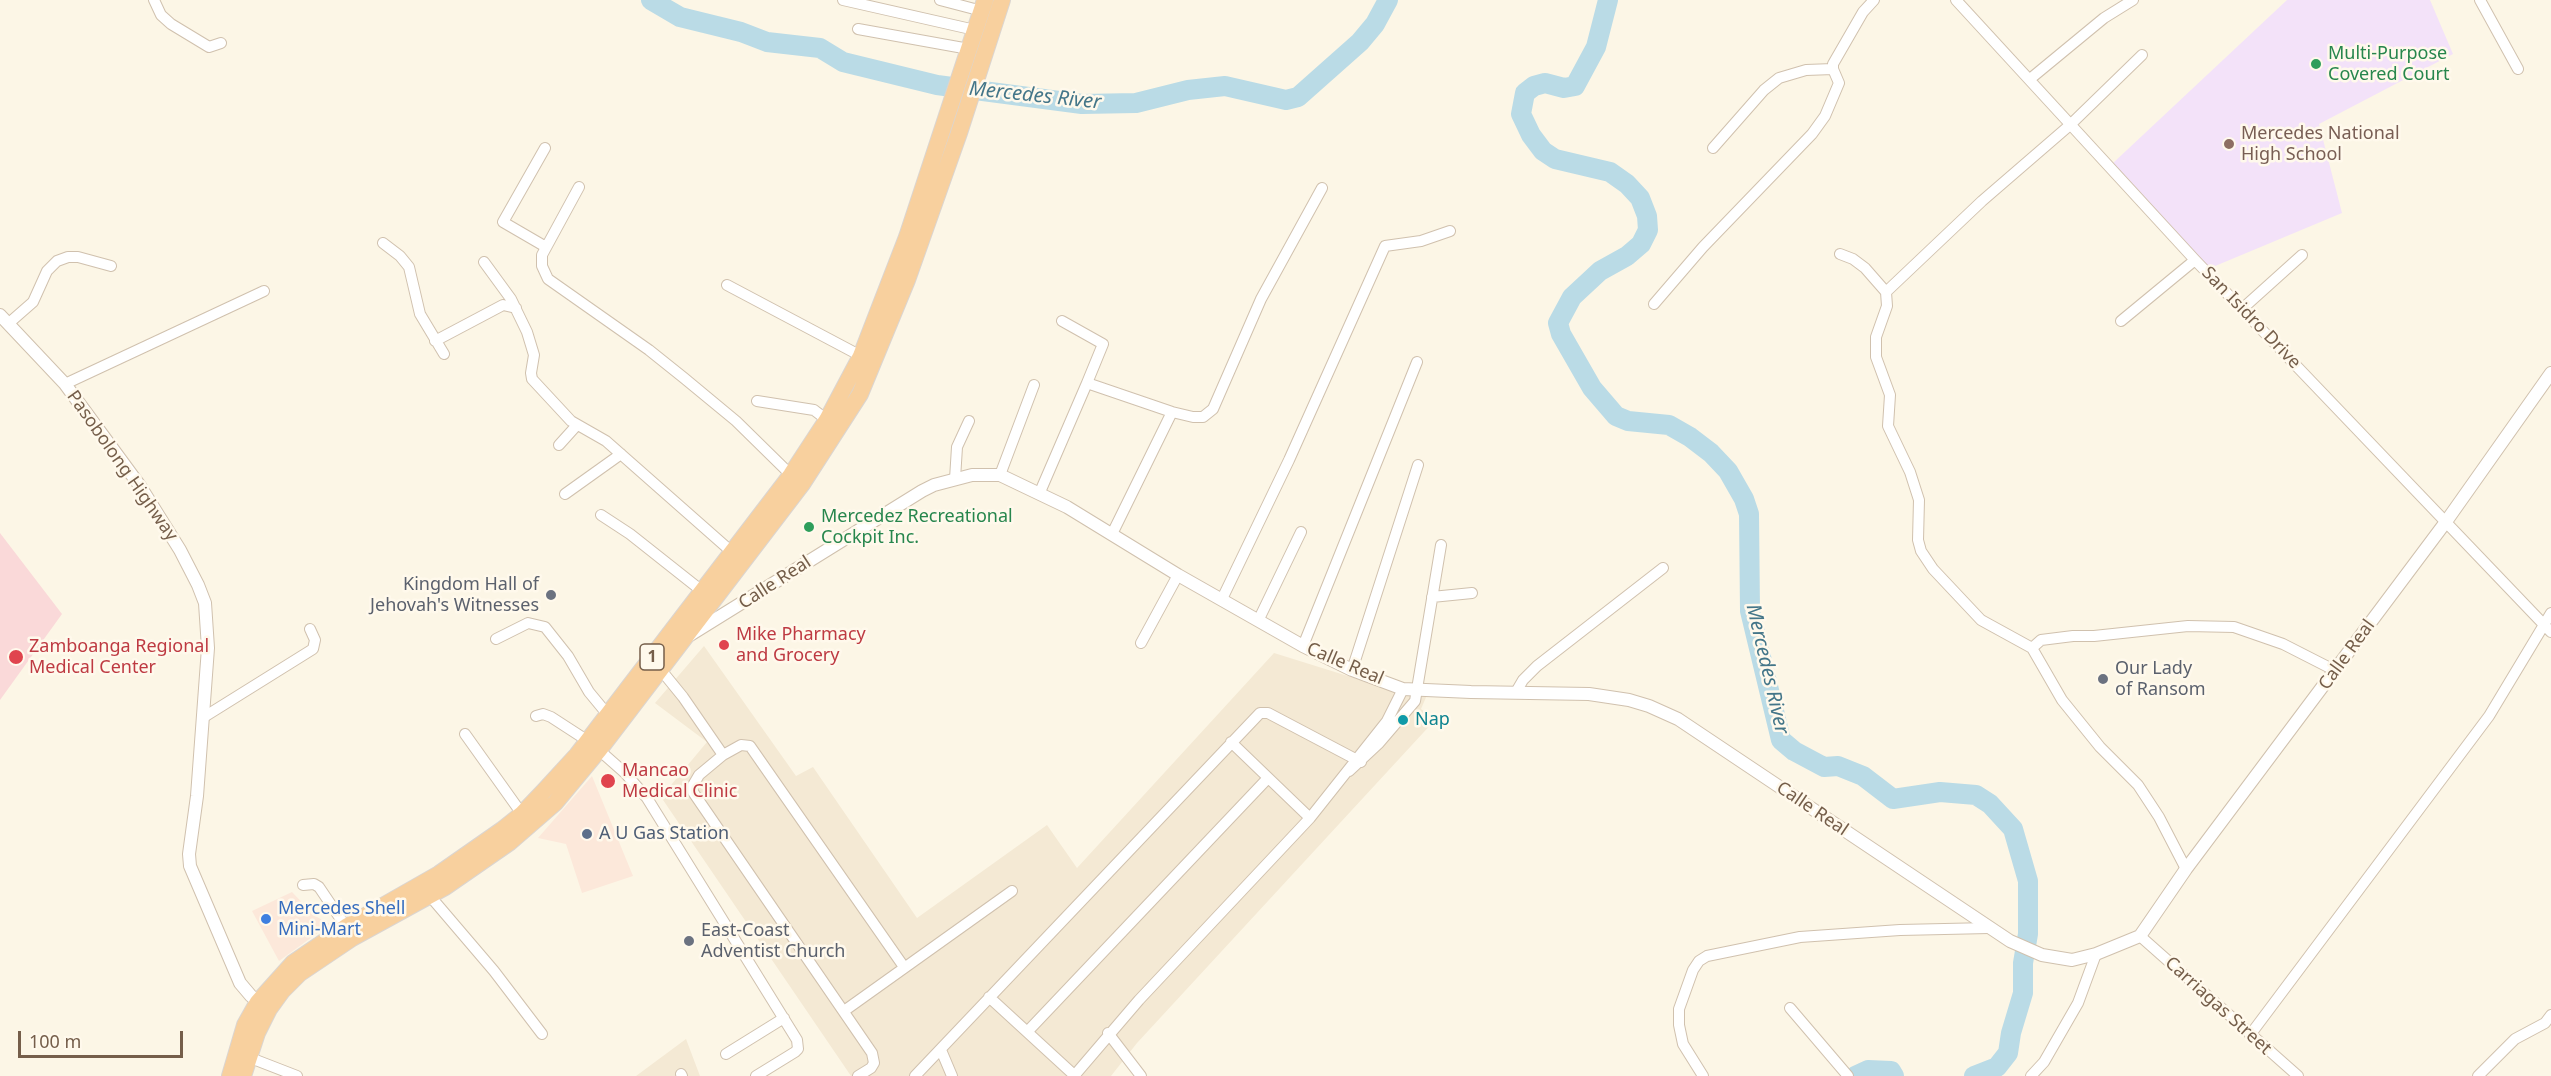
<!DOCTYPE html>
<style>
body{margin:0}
#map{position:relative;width:2551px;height:1076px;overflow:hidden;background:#fcf6e6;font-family:"Noto Sans",sans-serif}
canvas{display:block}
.scale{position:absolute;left:18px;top:1031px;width:165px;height:27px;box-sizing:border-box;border:3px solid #755e4a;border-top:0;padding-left:8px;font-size:18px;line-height:21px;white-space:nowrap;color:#755e4a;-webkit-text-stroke:4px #fff9ec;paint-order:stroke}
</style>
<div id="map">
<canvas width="2551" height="1076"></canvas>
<div class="scale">100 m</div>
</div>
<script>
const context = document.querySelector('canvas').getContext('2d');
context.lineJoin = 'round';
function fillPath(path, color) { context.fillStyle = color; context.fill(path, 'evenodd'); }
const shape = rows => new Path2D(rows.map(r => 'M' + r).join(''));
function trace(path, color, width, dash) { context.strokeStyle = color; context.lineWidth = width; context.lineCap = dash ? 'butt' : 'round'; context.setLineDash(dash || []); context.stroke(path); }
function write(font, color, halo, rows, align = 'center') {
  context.font = font + ' "Noto Sans",sans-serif'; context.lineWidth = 5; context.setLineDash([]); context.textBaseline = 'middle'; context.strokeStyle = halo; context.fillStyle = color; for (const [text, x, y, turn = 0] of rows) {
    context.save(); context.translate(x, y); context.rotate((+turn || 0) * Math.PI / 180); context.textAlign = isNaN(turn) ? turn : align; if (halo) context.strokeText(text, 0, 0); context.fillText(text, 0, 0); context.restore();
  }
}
fillPath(shape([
 [704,646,796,776,813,767,917,918,1047,825,1077,868,1274,653,1383,687,1427,695,1421,709,1435,720,1137,1043,1111,1076,851,1076,661,797,707,742,655,703],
 [686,1039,700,1076,636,1076]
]), '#f4e9d4');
fillPath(shape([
 [592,776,633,876,582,893,566,844,538,838],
 [292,892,315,916,330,924,279,961,252,911]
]), '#fce8da');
fillPath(shape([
 [2287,0,2430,0,2453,54,2319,124,2342,213,2208,269,2112,164]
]), '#f3e2f9');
fillPath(shape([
 [0,533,62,614,0,700]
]), '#fad9d9');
trace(shape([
 [651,0,680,17,741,32,767,42,820,48,843,62,937,85,1082,104,1136,103,1188,90,1225,86,1286,100,1298,97,1360,42,1375,24,1388,0],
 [1608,0,1596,47,1575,86,1564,88,1545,83,1534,86,1525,93,1521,114,1531,135,1543,151,1555,159,1610,172,1627,184,1640,198,1647,216,1648,230,1641,244,1627,256,1600,271,1572,297,1558,323,1561,334,1592,388,1616,416,1628,421,1669,425,1690,437,1711,453,1728,471,1744,499,1749,514,1750,611,1781,740,1794,751,1824,767,1838,766,1863,776,1893,799,1940,792,1976,795,1990,804,2013,829,2028,881,2028,934,2023,963,2023,993,2011,1033,2008,1053,1997,1067,1974,1076],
 [1855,1076,1868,1070,1891,1071,1894,1076]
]), '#badbe6', 20);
const minor = shape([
 [154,0,161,15,171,24,209,47,221,43],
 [843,0,975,30],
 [940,0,982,11],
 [1956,0,2195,260,2551,632],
 [2480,0,2518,69],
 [858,29,969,49],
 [2030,79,2104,18,2133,0],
 [545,148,503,222,546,247],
 [1713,148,1764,90,1779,78,1806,70,1833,69],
 [579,187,542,255,542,266,548,279,649,350,684,378,736,421,791,475],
 [383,243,400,256,409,267,420,314,444,354],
 [1840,254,1853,259,1865,268,1886,292,1887,306,1876,337,1876,357,1890,395,1888,426,1910,472,1919,500,1918,540,1921,551,1933,569,1981,620,2032,648],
 [484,262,511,299,527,332,534,355,531,373,532,379,571,421,606,441,733,553],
 [727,285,861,356],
 [1886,292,1982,201,2070,125,2142,55],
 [1654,304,1703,247,1812,134,1825,116,1839,83,1833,69,1833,64,1863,12,1874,0],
 [2242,309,2302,255],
 [1062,321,1103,344,1087,383],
 [2121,321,2195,260],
 [9,323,33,302,47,271,57,261,68,257,78,257,111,266],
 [435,341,503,305,516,308],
 [65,384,264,291],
 [757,401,814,410,827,420],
 [559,445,577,425],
 [1000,475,1034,385],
 [955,479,957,447,969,421],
 [1040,492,1087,383,1172,412,1193,417,1203,417,1213,409,1261,299,1322,188],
 [565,494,621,454],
 [601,515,630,534,702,591],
 [1112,534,1172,412],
 [1432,597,1472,593],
 [1222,599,1289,460,1385,246,1421,241,1450,231],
 [1259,619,1301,532],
 [496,639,528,623,545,627,568,656,589,692,608,715],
 [1141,643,1178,575],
 [1303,646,1417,362],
 [661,670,683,697,723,755],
 [1352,670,1418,465],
 [1516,692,1523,680,1537,666,1663,568],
 [536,716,543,714,551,717,588,741],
 [204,717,313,649,315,640,310,629],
 [465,734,522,814],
 [599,750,625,773,647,798,797,1040,798,1049,795,1052,756,1076],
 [1349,771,1379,743,1415,701,1441,545],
 [1310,818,1387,721,1403,689],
 [2186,869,2159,817,2138,785,2100,747,2062,700,2032,648,2041,640,2073,636,2094,636,2188,626,2234,627,2283,644,2336,671],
 [303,885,314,884,319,887,346,927],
 [430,896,494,971,542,1034],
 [2140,936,2298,1076],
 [989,997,1074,1075],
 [1790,1008,1848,1076],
 [844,1011,1012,891],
 [1028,1031,1268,778],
 [1108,1033,1141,1076],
 [2250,1035,2489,716,2551,613],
 [941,1050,952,1076],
 [726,1054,784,1018],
 [248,1057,297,1076],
 [681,1074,682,1076],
 [858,1076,871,1068,874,1063,872,1053,693,792,692,787,699,775,723,755,741,745,750,746,904,967],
 [915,1076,1260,713,1268,713,1361,762],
 [1074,1076,1139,1000,1310,818,1231,742],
 [1703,1076,1683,1044,1679,1025,1679,1009,1693,970,1699,961,1707,956,1800,937,1900,930,1989,928],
 [2031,1076,2044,1062,2078,1003,2096,954],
 [2478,1076,2515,1039,2545,1023,2551,1015]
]);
const tertiary = shape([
 [0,315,65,384,140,486,180,550,198,585,205,603,208,648,197,796,189,854,190,866,240,983,251,996,263,1005],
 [690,635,922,491,934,485,972,475,1000,475,1067,507,1178,575,1303,646,1352,670,1403,689,1471,692,1589,694,1629,700,1649,706,1678,719,2010,941,2042,955,2072,960,2096,954,2140,936,2186,869,2445,523,2551,373]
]);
const trunk = shape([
 [230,1076,245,1025,258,1002,293,963,346,927,439,874,502,830,522,814,544,791,577,755,791,475,827,420,861,356,907,237,985,0],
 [243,1076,257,1033,269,1009,282,991,300,973,352,938,445,887,510,842,555,803,599,750,802,484,860,394,907,280,959,133,1002,0]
]);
trace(minor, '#d0c1ae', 12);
trace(tertiary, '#d0c1ae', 14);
trace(trunk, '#dbd5d0', 18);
trace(minor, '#fff', 10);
trace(tertiary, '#fff', 12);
trace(trunk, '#f8d09e', 16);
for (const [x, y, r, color] of [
 [2316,64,6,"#2e9e5b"],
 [2229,144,6,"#8d6e63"],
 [809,527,6,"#2e9e5b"],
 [551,595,6,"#6b7280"],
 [724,645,6,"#e0444e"],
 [16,657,8,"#e0444e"],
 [2103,679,6,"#6b7280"],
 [1403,720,6,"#0f9aa8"],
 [608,781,8,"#e0444e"],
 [587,834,6,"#5c6f8a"],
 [266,919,6,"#3f7fe0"],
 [689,941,6,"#6b7280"]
]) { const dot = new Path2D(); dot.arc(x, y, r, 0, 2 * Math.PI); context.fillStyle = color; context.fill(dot); trace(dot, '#fff9ec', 2); }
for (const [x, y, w] of [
 [652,657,24]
]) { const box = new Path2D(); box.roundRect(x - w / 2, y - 13, w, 26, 4.5); context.fillStyle = '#fff9ec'; context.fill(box); trace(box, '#755e4a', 1.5); }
write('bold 16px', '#755e4a', null, [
 ["1",652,657]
]);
write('18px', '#27864d', '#fff9ec', [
 ["Multi-Purpose",2328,54],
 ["Covered Court",2328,75],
 ["Mercedez Recreational",821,517],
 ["Cockpit Inc.",821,538]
], 'left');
write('18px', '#785e54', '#fff9ec', [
 ["Mercedes National",2241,134],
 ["High School",2241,155]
], 'left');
write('18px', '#755e4a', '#fff9ec', [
 ["San Isidro Drive",2251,318,46],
 ["Pasobolong Highway",122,466,55],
 ["Calle Real",775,583,-33],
 ["Calle Real",2347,655,-54],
 ["Calle Real",1345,664,23],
 ["Calle Real",1812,809,34],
 ["Carriagas Street",2218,1006,42]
]);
write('18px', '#5b616d', '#fff9ec', [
 ["Kingdom Hall of",539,585,"right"],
 ["Jehovah's Witnesses",539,606,"right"],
 ["Our Lady",2115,669],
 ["of Ransom",2115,690],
 ["East-Coast",701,931],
 ["Adventist Church",701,952]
], 'left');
write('18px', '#be3a42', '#fff9ec', [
 ["Mike Pharmacy",736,635],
 ["and Grocery",736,656],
 ["Zamboanga Regional",29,647],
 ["Medical Center",29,668],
 ["Mancao",622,771],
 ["Medical Clinic",622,792]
], 'left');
write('18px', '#0d838f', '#fff9ec', [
 ["Nap",1415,720]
], 'left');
write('18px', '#4e5e75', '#fff9ec', [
 ["A U Gas Station",599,834]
], 'left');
write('18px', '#366cbe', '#fff9ec', [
 ["Mercedes Shell",278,909],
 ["Mini-Mart",278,930]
], 'left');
write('italic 20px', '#447689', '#fff9ec', [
 ["Mercedes River",1035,96,6],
 ["Mercedes River",1767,669,77]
]);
</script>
